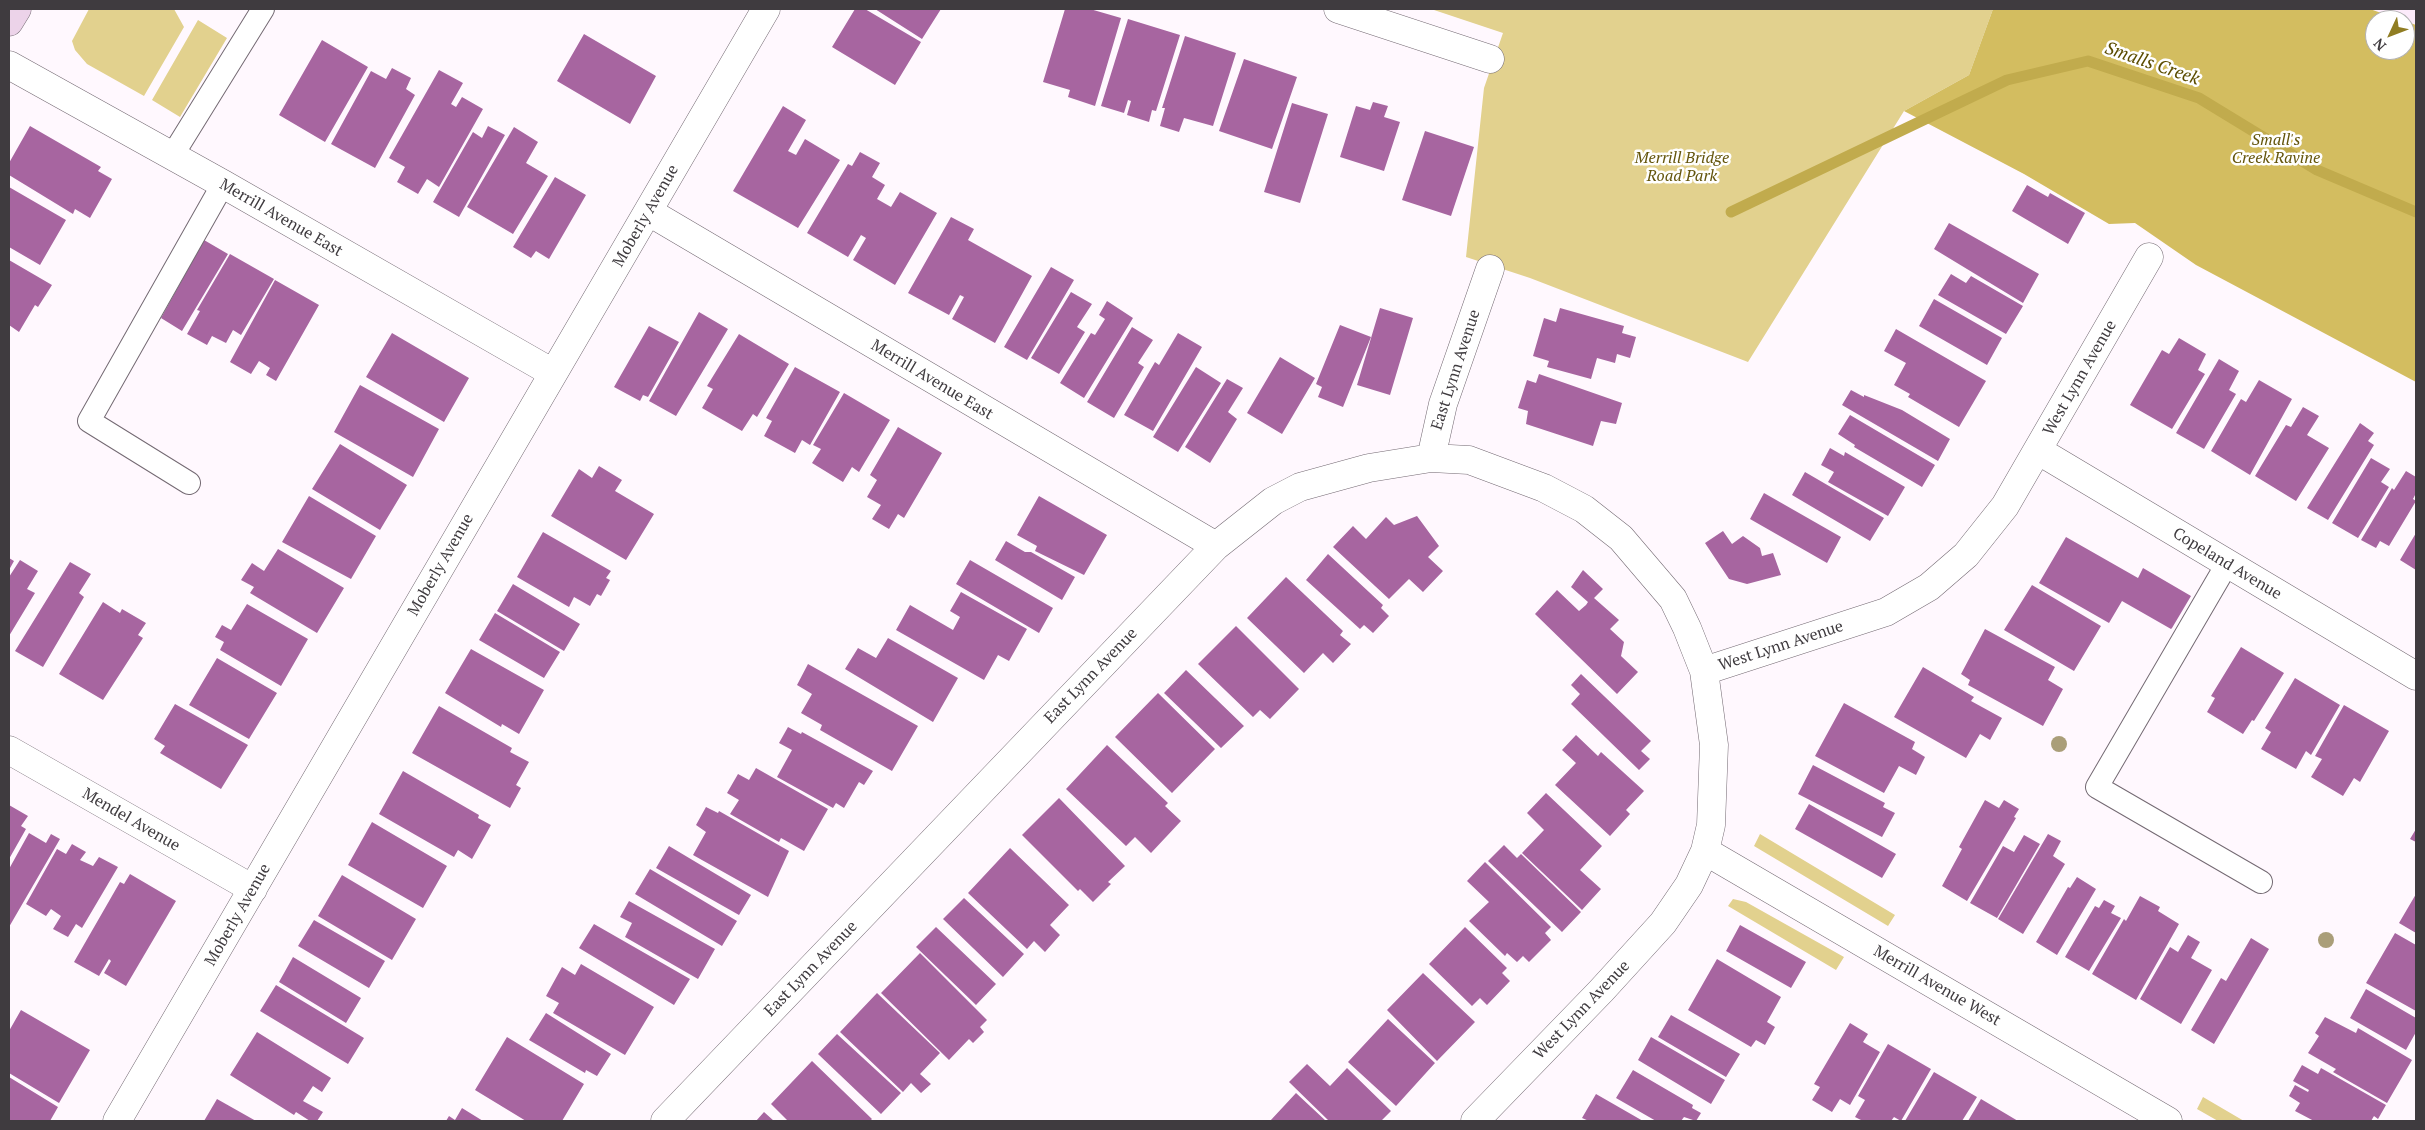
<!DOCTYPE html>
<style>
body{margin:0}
#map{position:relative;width:2425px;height:1130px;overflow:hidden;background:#fff8fe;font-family:"PT Serif",serif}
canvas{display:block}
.frame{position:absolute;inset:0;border:10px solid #3f3b3f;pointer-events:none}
.north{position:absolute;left:2365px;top:10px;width:50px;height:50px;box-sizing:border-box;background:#fff;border:1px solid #b2b1b2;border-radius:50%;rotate:227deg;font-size:14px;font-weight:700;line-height:20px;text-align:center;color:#3f3b3f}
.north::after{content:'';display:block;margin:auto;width:18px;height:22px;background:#907d23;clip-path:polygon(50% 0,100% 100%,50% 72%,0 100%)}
</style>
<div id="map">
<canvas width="2425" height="1130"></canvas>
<div class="frame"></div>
<div class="north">N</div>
</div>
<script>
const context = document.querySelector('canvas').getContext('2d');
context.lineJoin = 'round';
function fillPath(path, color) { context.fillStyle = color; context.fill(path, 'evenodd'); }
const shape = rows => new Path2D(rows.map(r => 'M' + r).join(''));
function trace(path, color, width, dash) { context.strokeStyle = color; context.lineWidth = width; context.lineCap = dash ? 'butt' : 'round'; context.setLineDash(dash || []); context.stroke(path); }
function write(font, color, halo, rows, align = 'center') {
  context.font = font + ' "PT Serif",serif'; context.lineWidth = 5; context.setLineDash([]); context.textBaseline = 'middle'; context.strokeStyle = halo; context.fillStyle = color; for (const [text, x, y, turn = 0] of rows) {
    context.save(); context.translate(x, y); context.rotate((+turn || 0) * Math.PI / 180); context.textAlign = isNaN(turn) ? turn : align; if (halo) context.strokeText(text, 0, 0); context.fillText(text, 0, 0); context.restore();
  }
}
fillPath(shape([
 [2370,9,2416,9,2416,25,2405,20]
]), '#fcebfa');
fillPath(shape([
 [89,9,174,9,184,27,144,96,87,64,75,50,72,41],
 [1431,9,1993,9,1969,75,1904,111,1748,362,1530,278,1466,257,1484,88,1503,33],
 [198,20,227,38,180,117,152,100],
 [1760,834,1895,915,1888,926,1754,846],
 [1733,899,1746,902,1844,957,1836,970,1728,906],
 [2203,1097,2244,1121,2218,1121,2197,1109]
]), '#e2d18e');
fillPath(shape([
 [1993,9,2370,9,2401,20,2375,20,2375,50,2405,50,2405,21,2416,25,2416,382,2196,265,2135,223,2109,224,2024,174,1904,111,1969,75]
]), '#d3bd60');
trace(shape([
 [1731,212,2007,80,2088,61,2199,98,2317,170,2416,212]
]), '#c1ab4d', 11);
fillPath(shape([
 [855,9,865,9,921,42,895,85,832,47],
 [875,9,941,9,922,39],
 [1065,9,1090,9,1121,18,1095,106,1068,97,1070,90,1043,82],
 [1128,19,1180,35,1156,111,1152,110,1149,122,1127,115,1131,101,1128,100,1124,113,1101,106],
 [584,34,656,76,630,124,557,81],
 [1185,36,1236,53,1213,126,1184,118,1179,132,1160,126,1165,108,1162,108],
 [322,40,368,67,325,142,279,115],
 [1244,59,1297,77,1272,149,1219,131],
 [392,68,411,78,406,89,415,95,375,168,331,144,371,71,386,79],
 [439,70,463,83,451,104,456,107,462,97,483,109,439,187,427,179,418,194,397,182,405,167,389,158],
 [1373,102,1388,106,1384,117,1400,122,1384,171,1340,157,1356,106,1370,110],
 [1292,103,1328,114,1300,203,1264,192],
 [783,106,806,120,788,151,796,155,805,139,840,160,798,228,733,191],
 [30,126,101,167,98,171,112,179,90,218,75,209,73,214,9,175,9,163],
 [488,126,505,135,459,217,433,202,473,132,482,138],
 [514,127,538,142,526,163,548,176,513,234,467,207],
 [1425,131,1474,147,1451,216,1402,200],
 [860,152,880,163,872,177,885,185,877,199,891,207,900,192,937,213,895,285,853,260,866,238,861,235,848,257,807,233,848,164,852,166],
 [555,177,586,195,549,259,536,251,531,258,513,247],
 [2027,185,2048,197,2050,193,2085,213,2068,244,2012,211],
 [9,187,66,220,40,265,9,247],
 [951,217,974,229,968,240,1032,276,995,343,952,319,964,297,960,295,949,315,908,293],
 [1949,223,2039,274,2023,303,1934,249],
 [204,240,228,254,182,331,161,318],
 [230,254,274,279,241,335,233,330,226,343,212,336,207,345,187,334,200,311,197,310],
 [9,260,52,285,38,307,35,305,19,332,9,325],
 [1051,267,1074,280,1027,360,1004,347],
 [1951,274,1966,283,1971,276,2023,306,2006,334,1938,295],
 [275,280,319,305,276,381,266,375,270,368,259,361,251,374,230,362],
 [1071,292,1092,304,1077,327,1085,332,1059,374,1031,358],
 [1934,299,2002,338,1987,365,1919,326],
 [1107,301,1133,318,1084,398,1060,383,1091,333,1095,335,1105,319,1099,315],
 [1380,308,1413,318,1390,395,1357,385],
 [1560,308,1624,326,1622,333,1636,337,1630,358,1617,354,1615,363,1597,358,1591,379,1547,367,1549,361,1533,356,1544,318,1556,322],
 [699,312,728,329,676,416,649,401],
 [1340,325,1371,337,1343,407,1318,397,1322,387,1316,384],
 [649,326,679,342,648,397,643,395,640,401,614,387],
 [1132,327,1153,340,1138,363,1144,367,1114,418,1087,402],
 [1896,329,1986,381,1959,427,1908,397,1910,394,1894,385,1906,363,1884,351],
 [392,333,469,378,444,422,366,377],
 [1178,333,1202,347,1153,431,1124,415,1155,362,1159,365],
 [739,334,789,364,757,417,753,414,742,431,702,408,713,389,707,386],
 [2179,338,2206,354,2198,370,2205,374,2172,429,2130,405,2162,350,2169,354],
 [1280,357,1315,378,1282,434,1247,413],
 [2219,359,2239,371,2229,390,2236,394,2204,449,2176,433],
 [795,367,840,392,810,445,802,440,795,453,764,436,772,421,766,418],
 [1196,367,1221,383,1178,452,1153,437],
 [1539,374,1622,403,1616,424,1601,421,1593,446,1526,424,1528,411,1518,408,1527,380,1536,383],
 [1227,379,1243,388,1228,412,1237,419,1210,463,1185,447],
 [2259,380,2292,399,2250,475,2211,451,2241,399,2246,402],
 [360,385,439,429,413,477,334,432],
 [1851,390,1864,397,1864,395,1902,410,1950,439,1938,461,1842,405],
 [844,393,890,420,859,472,852,467,843,482,812,463,821,449,813,445],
 [2303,407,2319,416,2307,435,2329,448,2296,501,2255,476,2286,425,2291,427],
 [1850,415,1935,465,1922,487,1854,447,1855,445,1838,434],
 [2360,423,2374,433,2368,441,2374,445,2328,520,2307,508],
 [898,427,942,453,904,518,898,514,889,529,872,519,881,505,867,497,877,480,870,475],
 [340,444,407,485,380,530,312,489],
 [1830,448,1844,456,1845,452,1905,487,1888,516,1828,482,1834,472,1821,465],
 [2371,458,2390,469,2381,482,2389,487,2358,538,2332,523],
 [599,466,622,480,615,491,654,514,626,560,551,516,579,469,592,478],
 [2406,471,2416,477,2416,493,2413,499,2416,501,2389,546,2380,541,2376,548,2361,540,2392,488,2394,490],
 [1805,472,1884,518,1870,541,1792,495],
 [1764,493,1841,537,1827,563,1750,519],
 [309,496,376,536,351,579,282,542],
 [1039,496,1107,535,1084,575,1035,551,1037,546,1017,535],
 [1417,516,1439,546,1428,557,1443,571,1423,592,1409,579,1389,599,1333,547,1353,526,1366,539,1386,517,1394,525],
 [1723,531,1732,544,1743,536,1760,548,1762,556,1773,553,1781,575,1747,584,1729,579,1705,543],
 [543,532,611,571,606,578,610,580,601,596,597,594,590,606,574,597,569,607,517,577],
 [2416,533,2416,570,2400,560],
 [2066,537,2138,578,2143,568,2191,596,2172,628,2171,629,2122,601,2109,623,2039,583],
 [1006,541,1025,552,1031,552,1075,577,1062,600,995,560],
 [278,549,344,588,317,633,250,593,254,587,241,580,252,563,264,571],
 [1328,554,1383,605,1381,608,1389,616,1373,633,1364,625,1360,629,1306,580],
 [9,558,14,561,9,570],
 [20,560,38,571,27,589,35,593,9,636,9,577],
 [970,560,1053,608,1039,633,956,584],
 [70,562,91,574,79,593,84,597,43,667,15,651],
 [1583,570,1603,589,1594,598,1619,620,1610,629,1624,642,1621,656,1638,672,1617,694,1535,614,1557,590,1579,611,1586,605,1588,602,1571,587],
 [1286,577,1343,631,1340,635,1351,644,1333,663,1323,653,1304,673,1247,618],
 [513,584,580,624,564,651,497,611],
 [2032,585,2101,626,2074,671,2004,630],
 [961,592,1027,629,1009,661,998,655,984,680,896,630,910,605,953,630,960,617,950,611],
 [103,602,120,613,122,609,146,623,138,635,143,638,103,700,59,674],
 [247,604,308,639,281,686,220,650,224,642,215,637,222,625,231,630],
 [495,613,560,652,544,678,479,640],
 [1236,626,1299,689,1270,719,1260,710,1253,717,1198,664],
 [1985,629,2055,667,2048,680,2063,689,2043,726,1968,685,1970,680,1961,674],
 [888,638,958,678,933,722,845,669,858,648,876,658],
 [2241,647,2284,673,2254,721,2252,720,2243,734,2207,712,2215,698,2211,696],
 [471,649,544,690,519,734,502,724,501,727,445,693],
 [217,658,277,693,249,739,189,705],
 [808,664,918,726,892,771,820,730,822,725,801,713,812,694,797,685],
 [1923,667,1974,697,1971,701,2002,718,1990,740,1980,734,1966,758,1894,717],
 [1186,670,1244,726,1221,748,1164,693],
 [1581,674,1651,741,1641,751,1650,759,1639,770,1571,704,1580,694,1571,685],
 [2295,678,2340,705,2311,755,2306,751,2296,769,2261,749,2271,732,2265,728],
 [1158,693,1215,749,1172,793,1115,737],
 [1844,703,1915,742,1912,749,1925,757,1916,775,1899,766,1884,793,1815,756],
 [175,704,248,745,221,789,160,753,165,746,154,739],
 [2344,705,2389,731,2360,782,2354,778,2343,796,2311,777,2322,759,2315,756],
 [439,706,512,748,510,752,529,762,516,785,521,788,510,808,412,753],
 [788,727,801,734,802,732,873,771,864,785,859,782,844,808,836,803,833,808,777,777,792,750,779,743],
 [1576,735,1598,756,1601,752,1644,791,1626,810,1630,814,1610,836,1555,785,1576,763,1562,750],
 [1107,745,1168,803,1165,806,1181,821,1151,853,1135,837,1126,846,1066,789],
 [1813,765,1885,803,1883,807,1895,813,1882,837,1798,794],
 [756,768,828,809,804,851,781,838,779,842,730,814,739,800,727,793,738,774,749,780],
 [403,771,479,815,478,818,491,825,472,859,458,850,454,857,379,814],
 [1546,793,1602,846,1580,870,1601,889,1582,910,1522,853,1544,830,1527,813],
 [1059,798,1125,866,1108,882,1111,884,1093,902,1080,889,1078,891,1022,835],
 [1985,800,1999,808,2004,800,2019,809,2014,817,2016,818,1967,901,1942,886,1962,849,1959,847],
 [1809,804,1896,854,1882,878,1795,829],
 [9,805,28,816,21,826,26,829,9,859],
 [706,807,718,813,719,811,789,851,768,897,693,855,706,832,696,825],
 [372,822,447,866,423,908,348,865],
 [2416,829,2416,842,2410,839],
 [29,833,46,843,51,834,60,839,9,927,9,869],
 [2048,834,2061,841,2053,856,2065,864,2023,934,1998,919],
 [2024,835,2040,844,1997,918,1970,903,2003,846,2014,852],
 [72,844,86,852,80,860,93,866,99,857,118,867,82,928,76,924,68,937,53,929,61,916,51,909,46,916,26,904,57,849,66,854],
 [1504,845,1517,858,1521,854,1581,912,1562,932,1488,861],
 [669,846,751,895,739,915,656,868],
 [1010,848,1069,905,1050,925,1060,935,1045,952,1034,941,1027,949,968,893],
 [1485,862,1551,927,1545,933,1551,940,1529,962,1523,956,1517,962,1507,953,1505,956,1469,921,1489,902,1467,881],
 [650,869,737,921,722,946,635,894],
 [130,874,176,901,126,986,104,973,111,961,109,959,99,976,74,962,120,882,124,884],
 [342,875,416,919,392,960,318,916],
 [2077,877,2096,889,2057,955,2036,942,2068,887,2070,888],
 [2416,894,2416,933,2399,923],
 [2140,896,2160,907,2158,911,2179,924,2136,1000,2092,974,2124,919,2126,921],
 [964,898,1024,954,1003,977,943,919],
 [2104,900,2115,906,2111,913,2121,918,2089,971,2065,957,2095,906,2099,908],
 [629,901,715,949,698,979,625,937,632,923,620,917],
 [314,920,385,961,369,988,298,946],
 [594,924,690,979,674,1005,579,948],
 [1740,925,1806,962,1791,988,1726,951],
 [936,927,996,984,976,1005,916,947],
 [1465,927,1507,968,1502,973,1510,981,1487,1005,1480,998,1472,1006,1429,964],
 [2395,933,2416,945,2416,1011,2366,983],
 [2188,935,2200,942,2191,958,2212,970,2181,1024,2140,999,2170,947,2178,952],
 [2251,938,2269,949,2214,1044,2191,1030,2221,978,2226,981],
 [920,953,987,1020,980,1027,984,1032,973,1043,969,1039,949,1060,881,993],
 [293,957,361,998,346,1023,279,982],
 [1717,959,1781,997,1767,1022,1775,1027,1765,1045,1756,1040,1751,1047,1688,1010],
 [581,964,654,1007,625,1055,553,1013,559,1003,546,996,562,967,575,975],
 [1423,973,1475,1022,1437,1061,1387,1010],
 [276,985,364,1038,348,1064,260,1011],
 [2366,989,2416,1018,2416,1032,2406,1050,2350,1018],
 [877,993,940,1053,920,1074,931,1084,921,1093,911,1083,903,1092,840,1032],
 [21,1010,90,1050,59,1103,9,1073,9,1031],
 [546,1013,611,1054,597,1076,586,1070,585,1073,529,1040],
 [1671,1015,1740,1054,1726,1077,1658,1037],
 [2325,1017,2356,1033,2358,1028,2412,1060,2387,1103,2333,1072,2336,1069,2308,1053,2319,1036,2315,1033],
 [1388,1019,1435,1063,1396,1106,1348,1062],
 [1850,1023,1868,1034,1863,1042,1880,1052,1850,1105,1840,1099,1832,1112,1812,1100,1820,1087,1814,1084],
 [257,1032,331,1078,322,1092,313,1086,303,1101,323,1112,317,1121,310,1121,296,1112,294,1115,230,1075],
 [837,1034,901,1093,881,1114,818,1054],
 [507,1037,584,1084,562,1121,526,1121,475,1090],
 [1651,1037,1725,1080,1711,1104,1638,1060],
 [1888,1044,1931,1069,1901,1121,1894,1117,1891,1121,1863,1121,1855,1117,1865,1100,1858,1096],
 [812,1061,872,1119,870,1121,788,1121,771,1104],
 [1307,1064,1330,1086,1347,1068,1391,1111,1381,1121,1329,1121,1289,1082],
 [2302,1065,2318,1074,2321,1068,2386,1105,2378,1119,2374,1116,2371,1121,2314,1121,2295,1111,2300,1103,2289,1096,2295,1085,2308,1092,2309,1090,2293,1081],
 [1633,1070,1693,1105,1692,1108,1701,1113,1696,1121,1684,1117,1681,1121,1656,1121,1616,1098],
 [1934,1072,1977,1097,1962,1121,1905,1121],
 [9,1077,58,1107,50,1121,9,1121],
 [1296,1093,1326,1121,1270,1121],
 [1596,1094,1643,1121,1589,1121,1582,1118],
 [217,1099,256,1121,204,1121],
 [1981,1099,2018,1121,1968,1121],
 [462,1108,483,1121,446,1121,449,1116,455,1120],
 [764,1112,774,1121,756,1121]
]), '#a765a0');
const lane = shape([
 [172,156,263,9],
 [189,483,89,421,223,184],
 [2227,564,2097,787,2261,882]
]);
const street = shape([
 [1338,9,1490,59],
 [9,65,223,184,553,373],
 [649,212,1216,546],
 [2039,451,2416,676],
 [1431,458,1443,404,1490,269],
 [1704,671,1886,612,1929,587,1966,555,2005,506,2149,257],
 [9,750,253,889],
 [1705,851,2168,1121],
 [117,1121,766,9],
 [665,1121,1216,546,1273,501,1300,487,1369,468,1431,458,1469,460,1544,488,1584,509,1621,538,1673,599,1687,628,1704,671,1714,745,1711,825,1705,851,1689,885,1663,923,1601,991,1475,1121]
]);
const secondary = shape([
 [9,22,17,9]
]);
trace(lane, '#746a73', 24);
trace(street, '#746a73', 29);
trace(secondary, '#746a73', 29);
trace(lane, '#fff', 22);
trace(street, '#fff', 28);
trace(secondary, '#ecd3e9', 28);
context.fillStyle = '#aa9e79';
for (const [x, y] of [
 [2059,744],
 [2326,940]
]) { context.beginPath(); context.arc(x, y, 8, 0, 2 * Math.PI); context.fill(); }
write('italic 16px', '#64550c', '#fff', [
 ["Small's",2276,140],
 ["Creek Ravine",2276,158],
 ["Merrill Bridge",1682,158],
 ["Road Park",1682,176]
]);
write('16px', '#3f3b3f', '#fff', [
 ["Moberly Avenue",646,216,-60],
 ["Merrill Avenue East",281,218,30],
 ["East Lynn Avenue",1456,370,-72],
 ["West Lynn Avenue",2080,378,-60],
 ["Merrill Avenue East",932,380,31],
 ["Copeland Avenue",2227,564,31],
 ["Moberly Avenue",441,565,-60],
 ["West Lynn Avenue",1781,646,-18],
 ["East Lynn Avenue",1091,676,-46],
 ["Mendel Avenue",131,820,30],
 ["Moberly Avenue",238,915,-60],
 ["East Lynn Avenue",811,969,-46],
 ["Merrill Avenue West",1937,986,30],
 ["West Lynn Avenue",1582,1010,-46]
]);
write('italic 18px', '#5b4c00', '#fff', [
 ["Smalls Creek",2152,64,19]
]);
</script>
